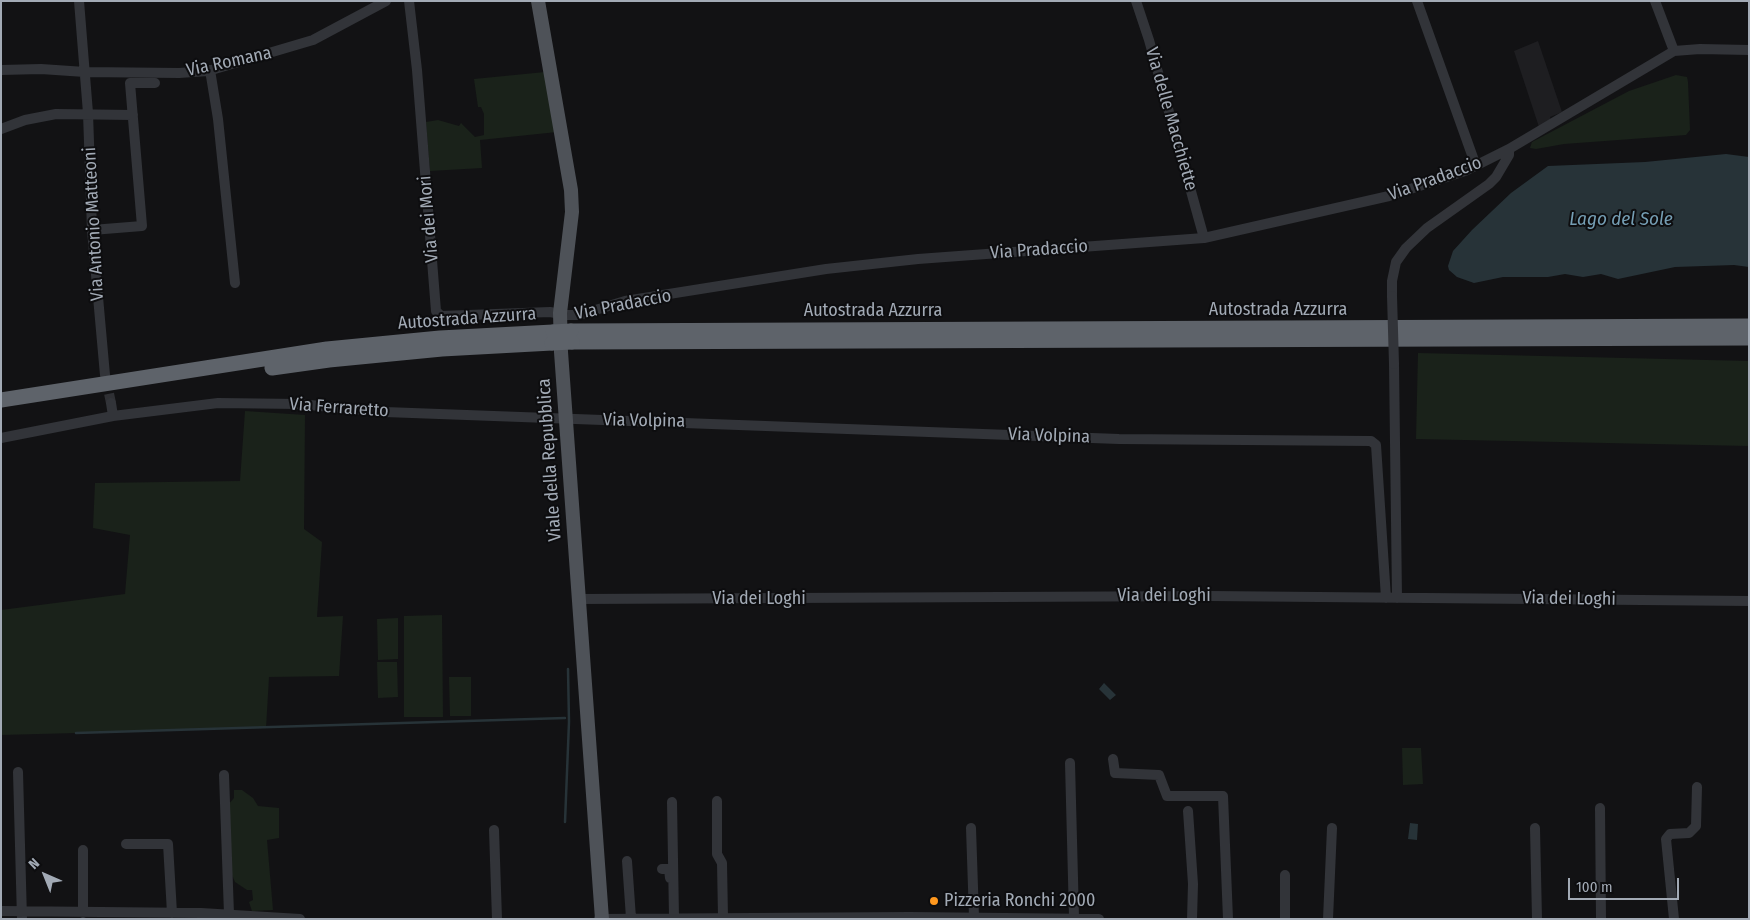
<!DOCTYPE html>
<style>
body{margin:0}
#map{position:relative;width:1750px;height:920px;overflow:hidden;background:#121214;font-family:"Fira Sans Condensed",sans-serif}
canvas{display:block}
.frame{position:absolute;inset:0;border:2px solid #a2aab5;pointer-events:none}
.north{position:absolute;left:20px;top:850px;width:50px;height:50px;-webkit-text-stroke:4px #0d0d0f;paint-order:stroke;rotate:316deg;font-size:14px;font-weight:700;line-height:20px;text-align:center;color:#a2aab5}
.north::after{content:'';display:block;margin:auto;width:18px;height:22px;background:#a2aab5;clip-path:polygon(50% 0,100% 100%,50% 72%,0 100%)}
.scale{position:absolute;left:1568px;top:878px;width:111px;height:22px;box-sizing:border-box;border:2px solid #a2aab5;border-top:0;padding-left:6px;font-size:15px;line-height:18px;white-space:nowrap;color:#a2aab5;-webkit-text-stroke:4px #0d0d0f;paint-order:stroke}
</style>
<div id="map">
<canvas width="1750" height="920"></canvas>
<div class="frame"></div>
<div class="north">N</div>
<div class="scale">100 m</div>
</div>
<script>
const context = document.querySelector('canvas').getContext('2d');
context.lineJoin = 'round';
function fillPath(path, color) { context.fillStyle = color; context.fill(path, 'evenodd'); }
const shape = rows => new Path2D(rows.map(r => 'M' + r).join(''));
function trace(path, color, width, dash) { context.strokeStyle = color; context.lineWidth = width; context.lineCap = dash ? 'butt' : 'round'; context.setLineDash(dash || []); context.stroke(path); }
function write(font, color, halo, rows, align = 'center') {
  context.font = font + ' "Fira Sans Condensed",sans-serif'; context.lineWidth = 4; context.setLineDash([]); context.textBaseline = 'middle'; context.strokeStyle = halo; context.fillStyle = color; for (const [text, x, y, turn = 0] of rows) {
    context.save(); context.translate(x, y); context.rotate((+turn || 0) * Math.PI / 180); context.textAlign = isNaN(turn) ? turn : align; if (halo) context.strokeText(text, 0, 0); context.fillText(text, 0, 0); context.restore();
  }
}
fillPath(shape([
 [1538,41,1562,112,1550,117,1551,122,1540,130,1514,51]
]), '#1e1e21');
fillPath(shape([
 [545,72,557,132,480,140,482,168,430,171,426,122,438,120,459,126,461,123,475,137,484,135,484,114,481,107,478,107,474,79],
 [1676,75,1687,77,1688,82,1690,130,1686,135,1564,144,1536,149,1530,148,1532,142,1629,91],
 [1418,353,1749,361,1749,446,1416,439],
 [245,411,305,415,304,529,322,542,317,617,343,616,339,676,269,677,266,728,1,735,1,610,125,594,130,535,93,528,95,483,240,481],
 [442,615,443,717,404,717,404,616],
 [398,618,398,659,378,660,377,619],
 [377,662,397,662,398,697,378,698],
 [449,677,471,677,471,716,450,716],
 [1402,748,1421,748,1423,784,1403,785],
 [234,790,242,790,253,798,258,806,279,808,279,838,267,840,273,910,252,911,249,902,253,900,252,890,247,890,235,882,232,875,227,806,234,798]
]), '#1a221a');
fillPath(shape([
 [1726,154,1749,157,1749,267,1734,265,1675,267,1618,279,1601,274,1583,277,1565,274,1548,277,1503,277,1474,283,1457,277,1449,270,1448,266,1453,251,1472,230,1511,193,1548,166,1645,162],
 [1104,683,1116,695,1110,700,1099,689],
 [1410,823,1418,824,1417,840,1408,839]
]), '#273338');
trace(shape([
 [76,733,565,718],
 [565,822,569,722,568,669]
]), '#273338', 2.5);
trace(shape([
 [106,379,111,403]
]), '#2f3034', 10, [10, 5]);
trace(shape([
 [79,1,88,113,92,230,105,375],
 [409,1,417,70,436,311,441,316,550,312,566,315,579,315,625,301,826,269,918,259,1204,238,1389,196,1465,171,1509,149,1674,51,1700,49,1749,50],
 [1136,1,1149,40,1204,238],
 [1417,1,1476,166],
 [1655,1,1674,51],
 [1,70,41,69,85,72,179,73,208,71,313,40,386,1],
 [210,70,218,119,235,283],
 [1,129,25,120,56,114,133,115],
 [92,230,142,226,130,83,155,83],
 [1392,296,1392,281,1396,262,1406,248,1427,228,1489,184,1496,177,1509,155,1509,149],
 [1394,364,1397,598],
 [111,403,113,416],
 [1,438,113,416,218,403,299,404,385,412,1119,439,1371,441,1376,445,1386,598],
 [579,599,1211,596,1749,601],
 [1113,759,1115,773,1159,775,1167,796,1223,796,1228,919],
 [1070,763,1074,917],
 [18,772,22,919],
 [224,775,229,914],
 [717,801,717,854,722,863,723,917],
 [672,802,674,917],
 [1600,808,1601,919],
 [1188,811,1193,884,1192,919],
 [971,828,974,917],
 [1535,828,1537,919],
 [494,830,497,919],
 [126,844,168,844,172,913],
 [83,850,83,913],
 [627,861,631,918],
 [662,869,669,869,670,878],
 [1285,875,1285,919],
 [1,911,201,913,300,919],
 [599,919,910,917,1099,919],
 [1328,919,1332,828],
 [1674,919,1666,839,1670,834,1689,833,1696,826,1697,787]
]), '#323439', 10);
trace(shape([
 [538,1,571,190,572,212,560,313,561,352,602,919]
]), '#4e5258', 14);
trace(shape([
 [571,331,1749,326],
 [572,342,1749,338],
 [272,368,329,360,442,349,552,343],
 [1,400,327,349,440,338,553,332]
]), '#5e636a', 15);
trace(shape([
 [1392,296,1394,364]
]), '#323439', 10);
trace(shape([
 [553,332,571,331],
 [552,343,572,342]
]), '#5e636a', 15);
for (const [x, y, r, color] of [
 [934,901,5,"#ff981e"]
]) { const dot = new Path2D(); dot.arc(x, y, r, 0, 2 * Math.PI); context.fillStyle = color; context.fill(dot); trace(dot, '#0d0d0f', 2); }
write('18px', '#a2aab5', '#0d0d0f', [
 ["Via Romana",229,62,-12],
 ["Via delle Macchiette",1171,119,74],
 ["Via Pradaccio",1435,179,-20],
 ["Via dei Mori",429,219,-95],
 ["Via Antonio Matteoni",94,224,-93],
 ["Via Pradaccio",1039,250,-4],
 ["Via Pradaccio",623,305,-11],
 ["Autostrada Azzurra",1278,310],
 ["Autostrada Azzurra",873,311],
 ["Autostrada Azzurra",467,319,-4],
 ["Via Ferraretto",339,408,4],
 ["Via Volpina",644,421,1],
 ["Via Volpina",1049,436,2],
 ["Viale della Repubblica",550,460,-94],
 ["Via dei Loghi",1164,596],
 ["Via dei Loghi",759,599],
 ["Via dei Loghi",1569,599,1]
]);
write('18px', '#a2aab5', '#0d0d0f', [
 ["Pizzeria Ronchi 2000",944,901]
], 'left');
write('italic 19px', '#759eb4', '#0d0d0f', [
 ["Lago del Sole",1621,220]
]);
</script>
